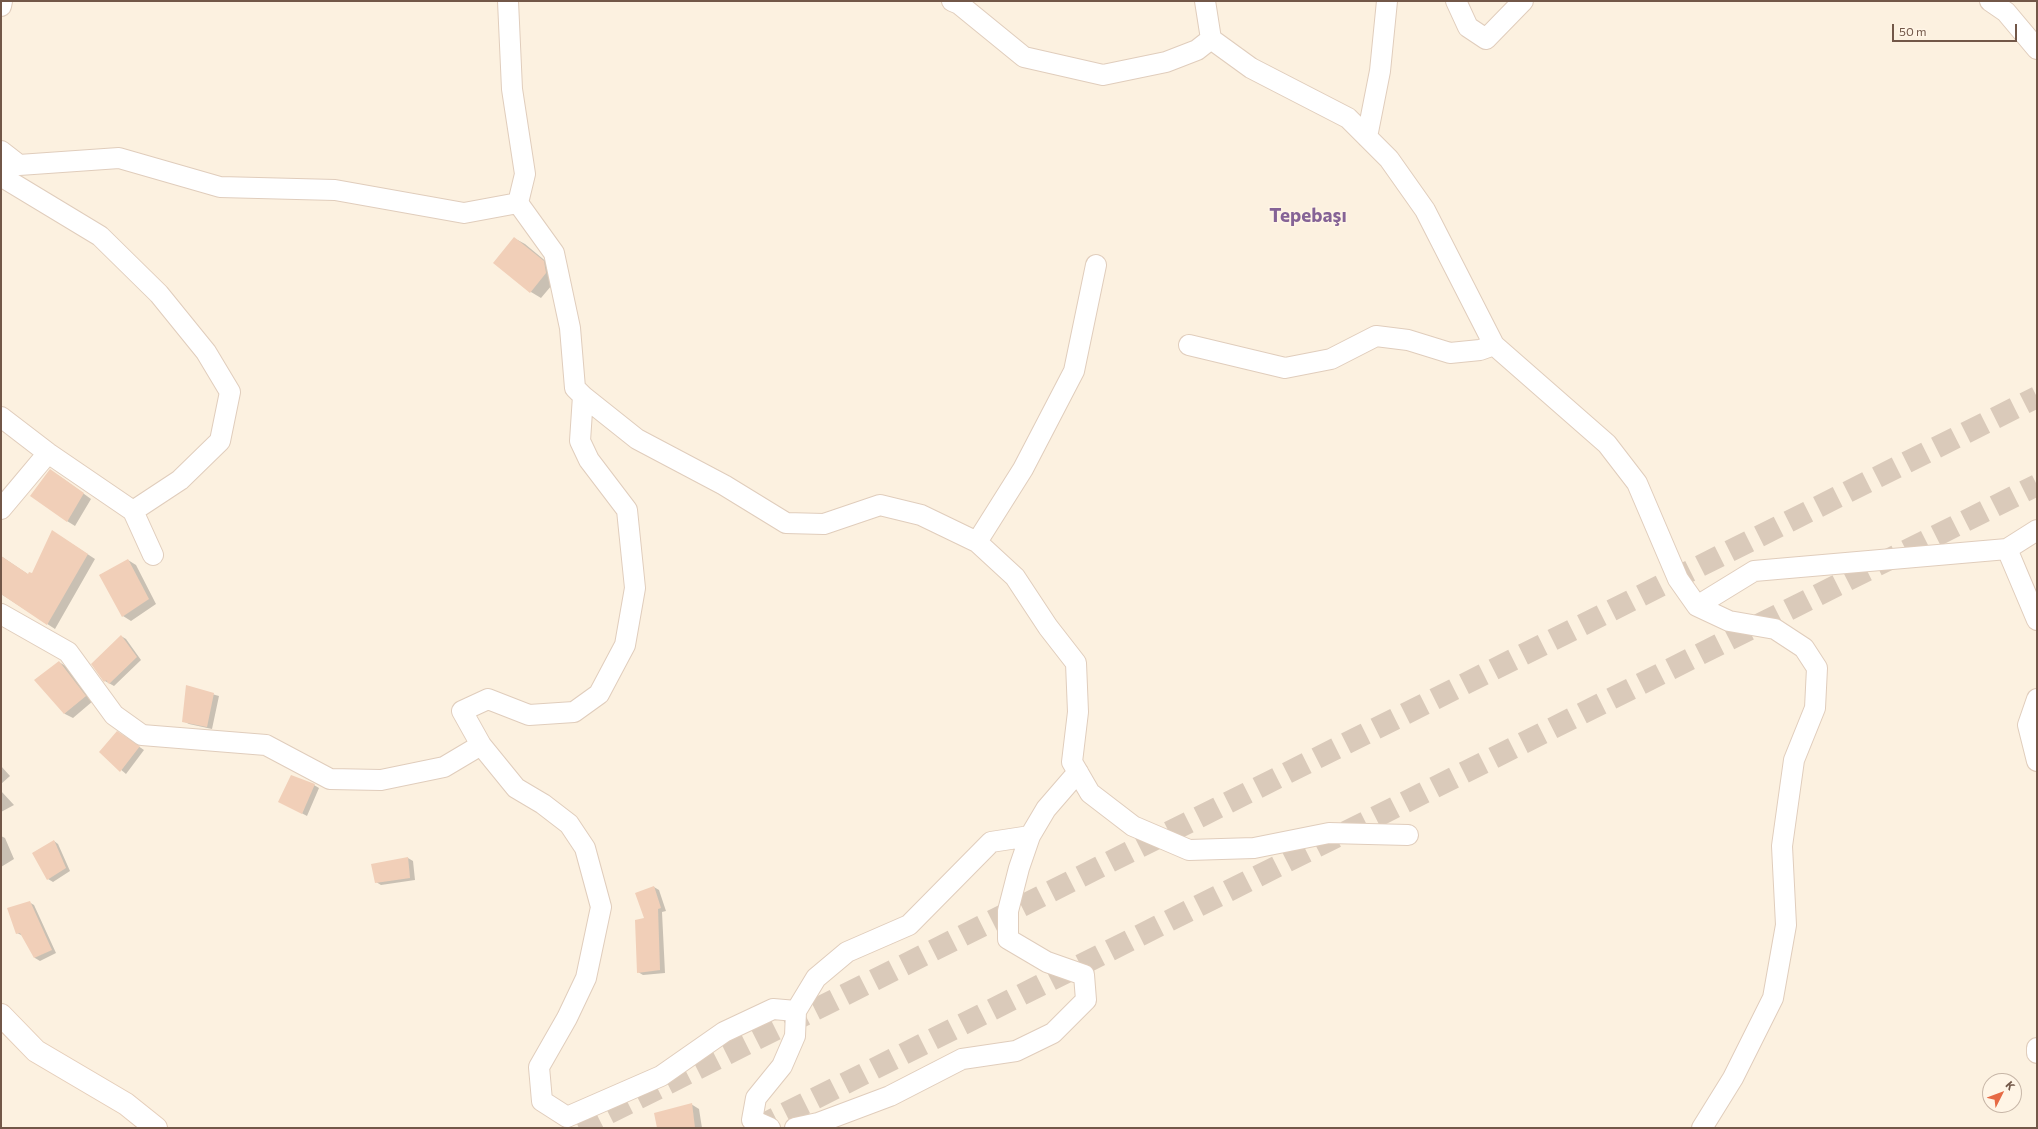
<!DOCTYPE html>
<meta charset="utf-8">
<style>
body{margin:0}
#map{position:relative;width:2038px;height:1129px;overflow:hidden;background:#fcf1e0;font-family:Commissioner,sans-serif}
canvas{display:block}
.frame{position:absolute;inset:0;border:2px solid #725748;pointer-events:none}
.north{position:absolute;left:1982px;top:1073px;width:40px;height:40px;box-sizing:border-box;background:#fff5e6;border:1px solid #c7b6a7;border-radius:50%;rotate:48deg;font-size:11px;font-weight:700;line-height:16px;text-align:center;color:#725748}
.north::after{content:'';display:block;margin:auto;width:14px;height:18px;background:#e66a45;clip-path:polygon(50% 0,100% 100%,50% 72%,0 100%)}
.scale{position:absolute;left:1892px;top:24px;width:125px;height:18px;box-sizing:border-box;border:2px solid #725748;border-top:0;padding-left:5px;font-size:12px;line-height:14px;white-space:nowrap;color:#725748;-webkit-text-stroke:3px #fff5e6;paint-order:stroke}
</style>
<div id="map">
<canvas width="2038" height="1129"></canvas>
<div class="frame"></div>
<div class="north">K</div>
<div class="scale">50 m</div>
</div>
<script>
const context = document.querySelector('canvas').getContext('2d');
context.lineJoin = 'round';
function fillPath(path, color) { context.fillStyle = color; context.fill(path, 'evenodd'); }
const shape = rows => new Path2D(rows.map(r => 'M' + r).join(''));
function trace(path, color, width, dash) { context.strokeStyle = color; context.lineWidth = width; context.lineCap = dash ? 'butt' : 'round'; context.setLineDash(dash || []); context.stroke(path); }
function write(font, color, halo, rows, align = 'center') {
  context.font = font + ' Commissioner,sans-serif'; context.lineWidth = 3; context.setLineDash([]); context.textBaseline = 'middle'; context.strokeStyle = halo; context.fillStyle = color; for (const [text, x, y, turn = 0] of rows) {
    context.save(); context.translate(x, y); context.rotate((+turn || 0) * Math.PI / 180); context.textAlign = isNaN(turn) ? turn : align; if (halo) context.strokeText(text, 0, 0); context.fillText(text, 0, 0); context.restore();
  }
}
fillPath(shape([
 [514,238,525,244,554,268,557,279,541,298,531,292,494,263],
 [58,475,91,499,75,526,67,521],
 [60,536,95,559,55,629,1,594,1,556,29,575,32,575],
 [128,560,136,565,156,604,131,621,123,616,100,575],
 [121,636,126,639,141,660,114,686,105,681],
 [59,662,67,667,93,701,73,718,65,714,35,680],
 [187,687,219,696,212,729,189,724,183,721],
 [122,735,144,750,126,774,100,752],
 [1,766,10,776,1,784],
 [314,785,319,788,307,816,279,801],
 [1,791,14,805,1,812],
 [1,836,5,838,14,859,1,867],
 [54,841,58,844,70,871,53,882,48,879,33,853],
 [408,858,413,861,415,880,381,885,376,882],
 [654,887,659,890,666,911,662,912,665,973,643,975,638,972],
 [29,902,34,905,56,953,40,961,35,958,23,936,17,933],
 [691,1104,699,1109,702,1128,658,1128]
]), '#0003');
fillPath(shape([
 [514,237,544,261,546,273,530,293,493,263],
 [50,469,84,493,67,522,30,496],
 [52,530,88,554,47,625,1,594,1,556,28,574,29,572,32,573],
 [128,559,149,599,122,617,99,575],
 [121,635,137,657,109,684,106,680,104,682,91,664],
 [59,661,86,696,64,714,34,680],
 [186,685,214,693,207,727,182,722],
 [117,731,140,746,120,772,99,752],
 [291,775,315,784,302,814,278,802],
 [54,840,66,868,47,880,32,853],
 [408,857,410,878,375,883,371,864],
 [654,886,661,908,658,909,660,970,637,973,635,920,644,918,635,893],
 [30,901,52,950,34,958,20,933,16,934,7,908],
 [692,1103,695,1128,657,1128,654,1113]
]), '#f1cfb8');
trace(shape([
 [579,1128,2037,397],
 [756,1128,2037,485]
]), '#dacaba', 22, [22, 11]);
const street = shape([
 [952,1,959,4,1024,57,1103,75,1166,62,1197,50,1211,39],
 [1205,1,1211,39,1251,68,1348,118,1389,159,1425,210,1494,345,1607,444,1637,483,1678,579,1697,606,1729,621,1775,629,1804,648,1817,668,1815,708,1794,760,1782,846,1786,925,1773,998,1733,1078,1702,1128],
 [1456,1,1468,27,1486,39,1523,1],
 [1990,1,2006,12,2037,49],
 [1,6,2,1],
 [1367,137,1380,71,1387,1],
 [1,151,19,165,119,158,220,187,335,190,464,213,518,203,525,174,512,89,508,1],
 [1,169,4,178,100,236,159,294,206,352,230,392,220,441,180,480,133,511],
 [518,203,554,253,570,328,575,388,583,396,637,439,724,485,786,523,824,524,880,505,921,515,977,542,1015,577,1048,627,1076,663,1078,712,1072,762,1090,793,1133,826,1189,850,1254,848,1329,833,1408,835],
 [1189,345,1285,368,1331,359,1376,336,1408,340,1450,353,1480,350,1494,345],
 [583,396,580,441,589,460,627,510,635,588,625,645,599,694,574,712,529,715,488,699,462,711,481,745,516,788,543,804,569,824,585,848,601,907,586,978,567,1018,539,1067,542,1101,567,1117,661,1076,724,1032,773,1009,796,1011,795,1036,782,1066,756,1098,752,1120,770,1128],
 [1,417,48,453,133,511,153,555],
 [1,509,48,453],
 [977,542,1023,469,1074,371,1096,265],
 [2007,549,2037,620],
 [1697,606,1754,571,2007,549,2037,530],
 [1,614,68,652,114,715,142,735,266,745,330,779,381,780,444,767,481,745],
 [2037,699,2028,725,2037,761],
 [796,1011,816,978,847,952,909,925,991,842,1030,836],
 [2037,1048,2037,1053],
 [795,1128,818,1123,890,1096,962,1059,1016,1051,1053,1033,1086,1000,1084,975,1047,962,1008,939,1008,911,1019,868,1030,836,1046,809,1078,772]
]);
const secondary = shape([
 [1,1015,36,1051,126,1104,156,1128]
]);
trace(street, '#e0cdbc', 22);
trace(secondary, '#e5ceba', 24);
trace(street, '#fff', 20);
trace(secondary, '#fff', 22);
write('bold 19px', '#856396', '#fff5e6', [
 ["Tepebaşı",1308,216]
]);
</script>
